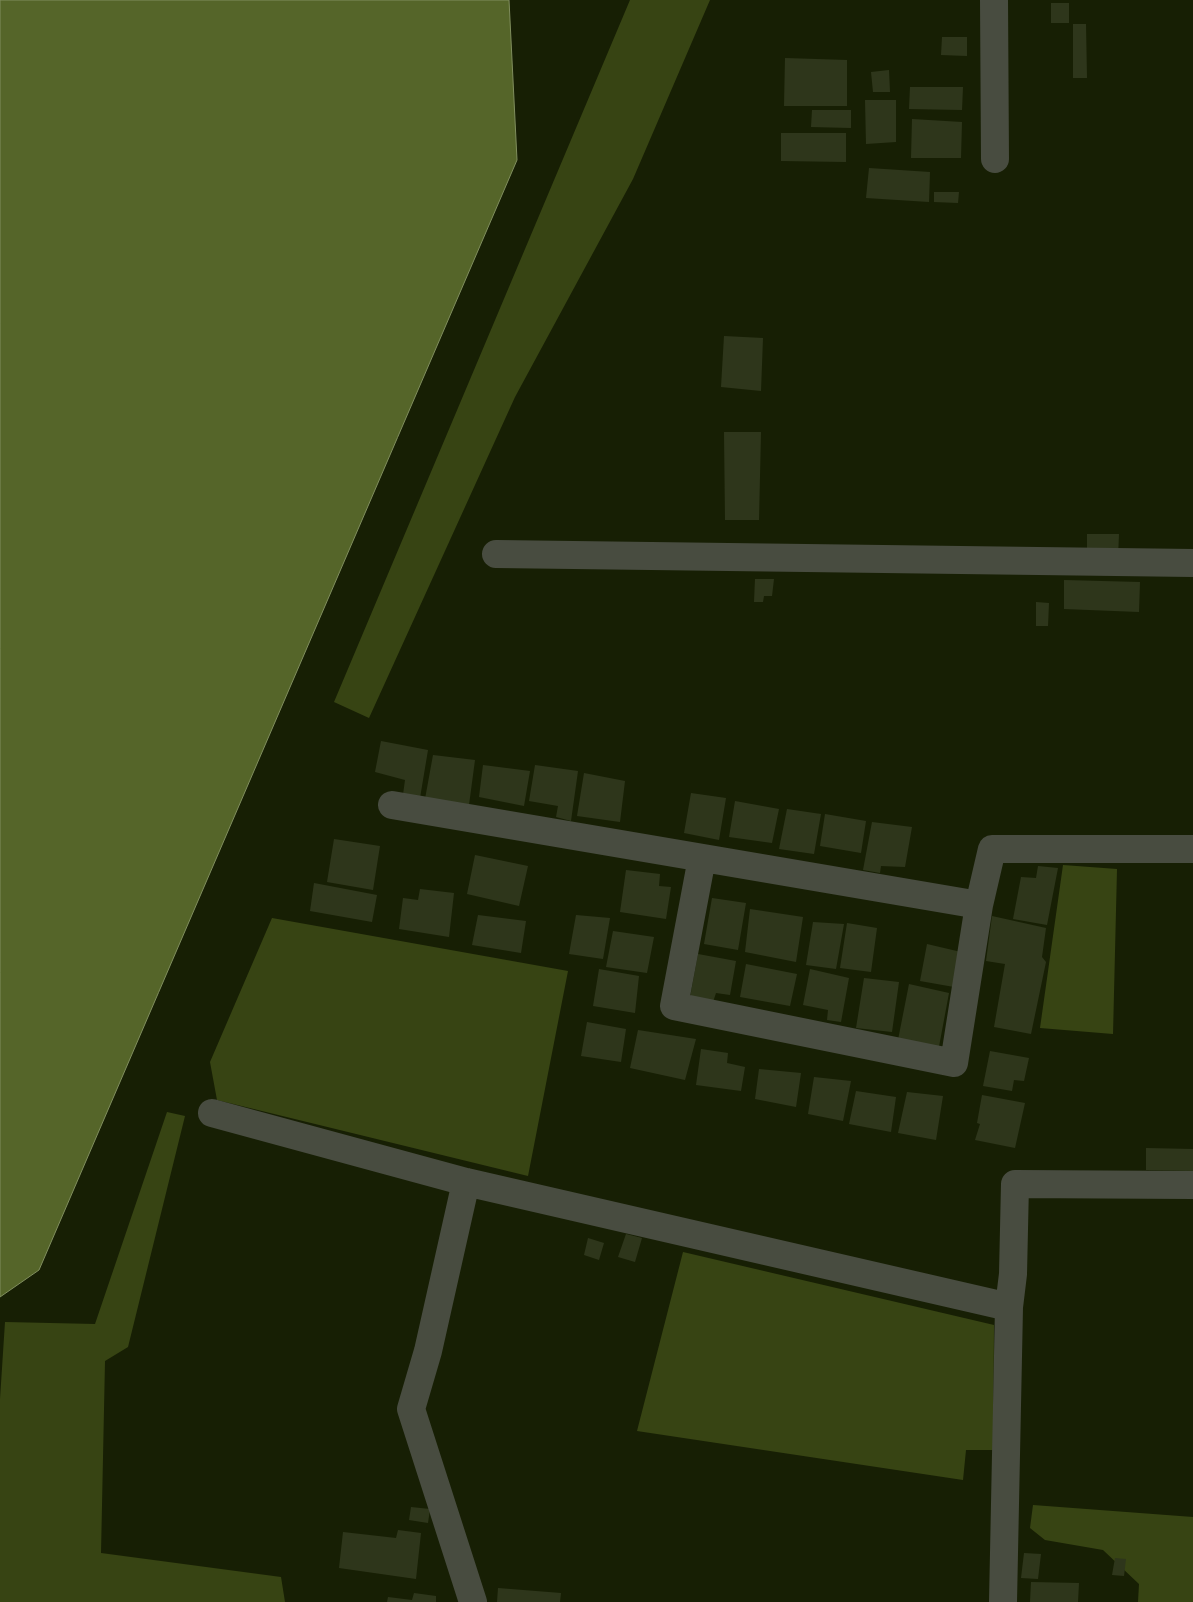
<!DOCTYPE html>
<style>
body{margin:0}
canvas{display:block;background:#171f04}
</style>
<canvas width="1193" height="1602"></canvas>
<script>
const context = document.querySelector('canvas').getContext('2d');
context.lineJoin = 'round';
function fillPath(path, color) { context.fillStyle = color; context.fill(path, 'evenodd'); }
const shape = rows => new Path2D(rows.map(r => 'M' + r).join(''));
function trace(path, color, width, dash) { context.strokeStyle = color; context.lineWidth = width; context.lineCap = dash ? 'butt' : 'round'; context.setLineDash(dash || []); context.stroke(path); }
fillPath(shape([
 [630,0,710,0,633,179,515,397,369,718,334,702],
 [1063,865,1117,869,1113,1034,1040,1028],
 [272,918,568,971,528,1176,217,1100,210,1062],
 [167,1112,185,1116,128,1347,105,1361,101,1553,281,1577,285,1602,0,1602,0,1399,5,1322,95,1324],
 [683,1252,994,1325,993,1450,966,1450,963,1480,637,1431],
 [1033,1505,1193,1517,1193,1602,1138,1602,1139,1584,1103,1550,1045,1540,1030,1528]
]), '#374413');
const water = shape([
 [0,0,509,0,517,160,39,1270,0,1297,0,0]
]);
fillPath(water, '#556529');
trace(water, '#808e5e', 1);
fillPath(shape([
 [1051,3,1069,3,1069,23,1051,23],
 [1073,24,1086,24,1087,78,1073,78],
 [942,37,967,37,967,56,941,55],
 [785,58,847,60,847,106,784,106],
 [889,70,890,92,873,92,871,72],
 [910,87,963,87,962,110,909,109],
 [865,100,896,100,896,142,866,144],
 [812,110,851,110,851,128,811,127],
 [912,119,962,122,961,158,911,158],
 [781,133,846,133,846,162,781,161],
 [869,168,930,172,929,202,866,198],
 [934,192,959,192,958,203,934,202],
 [724,336,763,338,761,391,721,387],
 [724,432,761,432,759,520,725,520],
 [1087,534,1119,534,1118,558,1087,557],
 [755,579,774,579,772,596,764,596,763,602,754,602],
 [1064,580,1140,582,1139,612,1064,609],
 [1036,602,1049,603,1048,626,1036,626],
 [381,741,428,750,419,804,402,802,405,780,375,772],
 [433,755,475,760,469,805,425,799],
 [483,765,530,771,524,806,479,797],
 [535,765,578,771,571,821,556,817,558,806,529,801],
 [584,773,625,781,620,822,577,816],
 [691,793,726,798,719,840,684,833],
 [735,801,779,809,772,843,729,837],
 [787,809,821,814,814,854,779,849],
 [825,814,866,821,861,853,820,846],
 [872,822,912,827,905,867,881,866,880,873,863,870],
 [334,839,380,846,373,890,327,882],
 [475,855,528,866,519,906,467,894],
 [1038,866,1058,868,1047,925,1013,919,1021,877,1036,878],
 [626,870,660,874,659,886,671,887,666,919,620,912],
 [314,883,377,895,372,922,310,911],
 [420,889,454,893,449,937,399,929,403,898,418,900],
 [712,898,746,903,738,950,704,944],
 [750,909,803,917,796,962,745,952],
 [478,915,526,921,521,953,472,945],
 [576,915,610,918,603,959,569,954],
 [992,916,1046,928,1042,957,1046,962,1031,1034,994,1027,1005,964,986,961],
 [813,922,844,924,836,969,806,965],
 [847,923,877,928,871,972,840,968],
 [613,931,654,937,647,973,606,967],
 [927,944,961,952,954,987,920,981],
 [698,954,736,961,730,995,716,993,711,1008,689,1003],
 [746,964,797,974,790,1006,740,997],
 [599,969,639,976,635,1013,593,1006],
 [810,969,849,978,841,1022,827,1020,828,1010,803,1005],
 [864,978,899,982,892,1032,856,1028],
 [909,984,949,993,938,1052,897,1045],
 [587,1022,626,1029,621,1062,581,1056],
 [638,1030,696,1039,685,1080,630,1068],
 [701,1049,728,1053,727,1063,745,1067,741,1091,696,1085],
 [990,1051,1029,1058,1024,1081,1014,1080,1012,1091,983,1086],
 [759,1069,801,1073,796,1107,755,1099],
 [814,1077,851,1081,843,1121,808,1114],
 [856,1091,896,1097,891,1132,849,1124],
 [907,1092,943,1096,936,1140,898,1133],
 [982,1095,1025,1103,1015,1148,975,1140,980,1124,977,1123],
 [1146,1148,1193,1149,1193,1171,1146,1170],
 [626,1234,642,1238,635,1262,618,1257],
 [588,1238,604,1243,599,1260,584,1255],
 [411,1507,430,1509,428,1523,409,1520],
 [398,1530,421,1533,416,1579,339,1568,343,1532,396,1538],
 [1024,1553,1041,1554,1038,1579,1021,1578],
 [1115,1558,1126,1559,1124,1576,1112,1575],
 [1031,1582,1079,1583,1078,1602,1030,1602],
 [498,1588,561,1593,560,1602,497,1602],
 [414,1593,436,1596,436,1602,387,1602,388,1597,412,1600]
]), '#2e361b');
trace(shape([
 [994,0,995,159],
 [496,554,1193,563],
 [392,805,979,905,992,849,1193,849],
 [702,858,674,1006,954,1063,979,905],
 [212,1113,466,1182,1009,1307],
 [466,1182,428,1351,411,1409,473,1602],
 [1003,1602,1009,1307,1013,1274,1015,1184,1193,1185]
]), '#484c40', 28);
</script>
